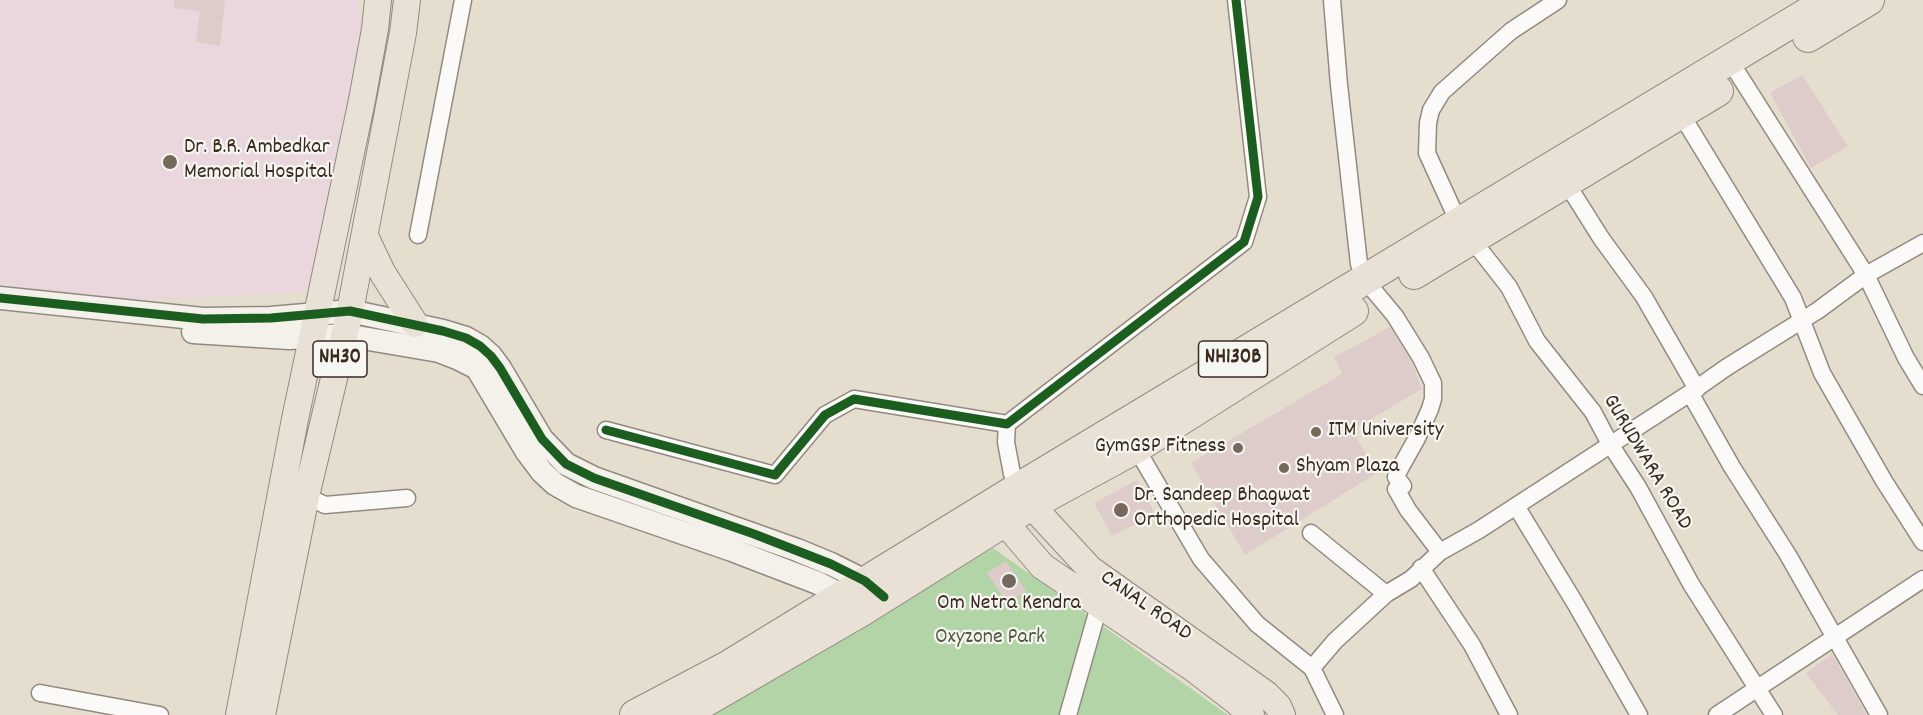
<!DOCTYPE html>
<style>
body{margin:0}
canvas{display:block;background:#e5dece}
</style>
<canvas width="1923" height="715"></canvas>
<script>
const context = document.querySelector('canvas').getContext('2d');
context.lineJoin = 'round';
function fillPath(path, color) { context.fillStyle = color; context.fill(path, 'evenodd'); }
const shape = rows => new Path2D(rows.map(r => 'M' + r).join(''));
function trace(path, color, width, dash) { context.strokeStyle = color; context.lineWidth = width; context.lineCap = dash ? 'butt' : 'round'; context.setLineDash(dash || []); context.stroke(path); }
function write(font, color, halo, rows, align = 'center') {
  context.font = font + ' Dekko,sans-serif'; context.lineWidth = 4.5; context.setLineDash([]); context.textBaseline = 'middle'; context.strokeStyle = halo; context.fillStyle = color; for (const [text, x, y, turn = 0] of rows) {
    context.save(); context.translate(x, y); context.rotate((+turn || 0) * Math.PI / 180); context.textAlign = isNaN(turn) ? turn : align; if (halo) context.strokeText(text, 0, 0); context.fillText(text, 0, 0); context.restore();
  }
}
fillPath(shape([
 [0,0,357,0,365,33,315,291,167,299,35,297,0,292]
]), '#e9d7dd');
fillPath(shape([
 [993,548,1228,715,708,715]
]), '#b2d4a6');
fillPath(shape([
 [174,0,225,0,220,46,196,42,200,11,174,8],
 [1802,75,1848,146,1811,168,1770,93],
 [1390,327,1412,363,1422,389,1352,430,1377,473,1245,555,1191,463,1342,374,1334,357],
 [1137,480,1155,514,1112,536,1094,503],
 [1006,561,1026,591,1007,603,987,573],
 [1832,654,1867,715,1838,715,1806,673]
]), '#decccb');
const street = shape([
 [1332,0,1339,85,1359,264,1365,280,1395,316,1421,358,1433,383,1433,399,1430,409,1417,438,1398,472,1396,477,1403,486,1396,489,1408,510,1440,552],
 [1558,0,1511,31,1442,92,1431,110,1428,123,1427,153,1459,223,1509,287,1537,341,1593,412,1610,444,1638,487,1691,584,1774,715],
 [1730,61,1866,275,1906,358,1923,386],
 [1681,114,1793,298,1822,373,1884,481,1923,542],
 [1567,184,1601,238,1644,297,1697,389],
 [418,235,463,0],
 [1690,393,1732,467,1788,555,1879,715],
 [1007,424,1006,442,1012,474,1020,487],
 [606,430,775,475,825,415,854,399,1007,424,1244,242,1258,197,1236,0],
 [1136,448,1201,559,1257,624,1312,668,1335,715],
 [306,496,325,505,407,498],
 [1516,506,1575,603,1639,715],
 [1311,533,1386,594],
 [1421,568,1472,645,1509,715],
 [1312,668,1335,641,1386,594,1411,579,1440,552,1479,530,1690,393,1727,367,1817,311,1866,275,1923,243],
 [40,693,160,715],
 [1068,715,1099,606],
 [1717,715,1923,579]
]);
const secondary = shape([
 [0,298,203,319,271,318,350,311,443,331,466,338,480,346,491,356,500,368,542,439,566,464,594,478,797,550,831,564,865,581,874,589],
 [193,332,289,338,345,335,439,351,457,358,477,368,527,452,542,472,555,484,576,496,732,550,818,583,843,596,853,605]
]);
const primary = shape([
 [365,236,382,272,415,324],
 [1021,490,1031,505,1090,569,1266,694,1278,706,1282,715],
 [991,506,1042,566,1194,669,1237,702,1251,715],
 [239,715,295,419,362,100,375,29,378,0],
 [262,715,306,496,350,311,403,33,407,0]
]);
const highway = shape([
 [1808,37,1869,0],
 [1414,274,1718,91],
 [635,715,728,666,1020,487,1829,0],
 [682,715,860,612,1031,505,1136,448,1353,311]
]);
trace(street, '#918a80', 19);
trace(secondary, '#918a80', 25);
trace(primary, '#918a80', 28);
trace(highway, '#918a80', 32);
trace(street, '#fbfaf8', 16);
trace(secondary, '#f4f1ea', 22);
trace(primary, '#eae1d6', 26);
trace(highway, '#eae1d6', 30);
trace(shape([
 [0,298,203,319,271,318,350,311,443,331,466,338,480,346,491,356,500,368,542,439,566,464,594,478,754,534,831,564,865,581,884,597],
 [606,430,775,475,825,415,854,399,1007,424,1244,242,1258,197,1236,0]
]), '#1b5e20', 9);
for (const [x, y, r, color] of [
 [170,162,8,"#76695c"],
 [1316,432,6,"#76695c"],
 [1238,448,6,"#76695c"],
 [1284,468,6,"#76695c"],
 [1121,510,8,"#76695c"],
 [1009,581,8,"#76695c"]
]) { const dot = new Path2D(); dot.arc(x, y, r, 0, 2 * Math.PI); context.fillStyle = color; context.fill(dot); trace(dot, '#f6f6f2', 2); }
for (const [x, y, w] of [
 [340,359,54],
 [1233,359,69]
]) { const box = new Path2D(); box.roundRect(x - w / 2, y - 18, w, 36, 4.5); context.fillStyle = '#f6f6f2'; context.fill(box); trace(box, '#3b2a1e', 1.5); }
write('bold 21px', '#3b2a1e', null, [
 ["NH30",340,359],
 ["NH130B",1233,359]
]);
write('22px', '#3b2a1e', '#f6f6f2', [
 ["Dr. B.R. Ambedkar",184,149],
 ["Memorial Hospital",184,174],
 ["ITM University",1328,432],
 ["GymGSP Fitness",1226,448,"right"],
 ["Shyam Plaza",1296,468],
 ["Dr. Sandeep Bhagwat",1134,497],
 ["Orthopedic Hospital",1134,522],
 ["Om Netra Kendra",1009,605,"center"]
], 'left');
write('22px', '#3b2a1e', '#f6f6f2', [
 ["GURUDWARA ROAD",1646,463,59],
 ["CANAL ROAD",1145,607,35]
]);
write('22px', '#525b3d', '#f6f6f2', [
 ["Oxyzone Park",990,639]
]);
</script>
